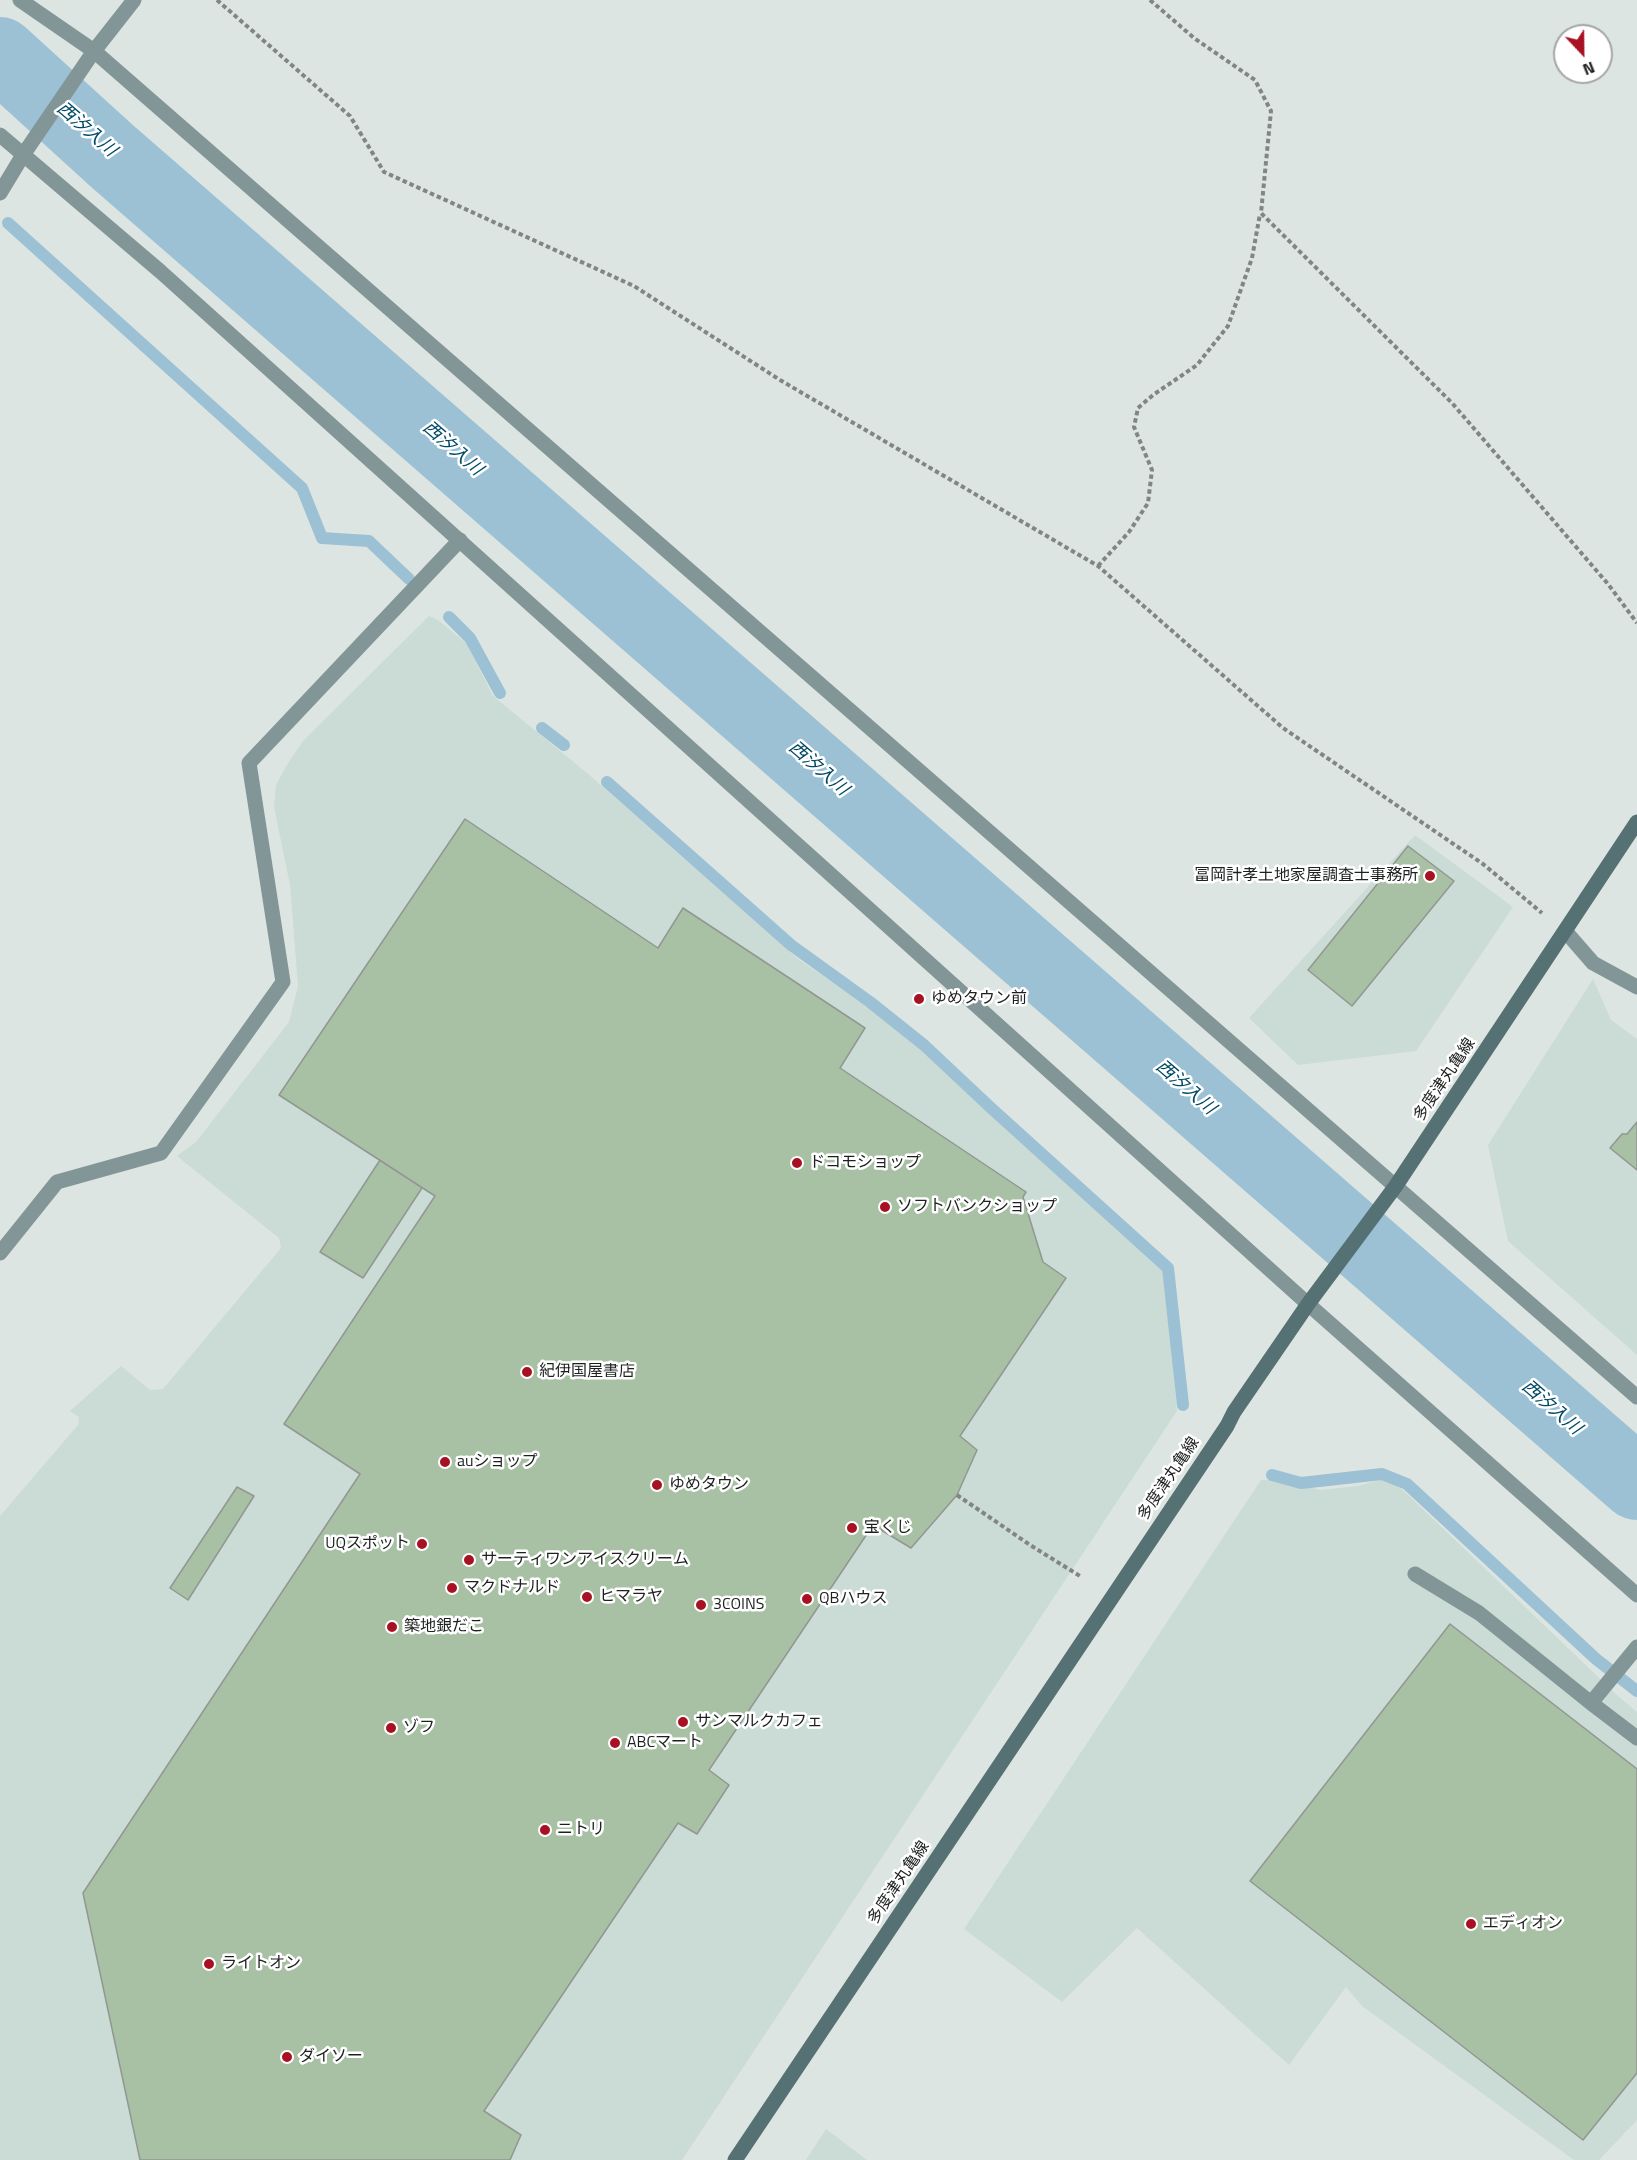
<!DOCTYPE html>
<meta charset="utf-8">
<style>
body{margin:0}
#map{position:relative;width:1637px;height:2160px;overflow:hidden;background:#dde5e2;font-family:"Titillium Web",sans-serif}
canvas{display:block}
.north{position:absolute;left:1553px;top:24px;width:60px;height:60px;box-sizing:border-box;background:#fff;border:2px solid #a5a6a5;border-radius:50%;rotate:158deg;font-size:16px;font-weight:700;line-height:24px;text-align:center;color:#1d201f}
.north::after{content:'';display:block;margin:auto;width:21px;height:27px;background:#a81124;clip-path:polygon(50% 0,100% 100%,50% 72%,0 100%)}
</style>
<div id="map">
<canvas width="1637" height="2160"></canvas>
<div class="north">N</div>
</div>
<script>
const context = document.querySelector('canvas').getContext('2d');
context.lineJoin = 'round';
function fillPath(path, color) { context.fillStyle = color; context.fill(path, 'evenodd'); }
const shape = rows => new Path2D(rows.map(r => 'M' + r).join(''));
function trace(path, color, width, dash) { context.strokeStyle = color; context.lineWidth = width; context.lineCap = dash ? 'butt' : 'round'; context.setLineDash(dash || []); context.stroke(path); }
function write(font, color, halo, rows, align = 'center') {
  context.font = font + ' "Titillium Web","Noto Sans JP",sans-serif'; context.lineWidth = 5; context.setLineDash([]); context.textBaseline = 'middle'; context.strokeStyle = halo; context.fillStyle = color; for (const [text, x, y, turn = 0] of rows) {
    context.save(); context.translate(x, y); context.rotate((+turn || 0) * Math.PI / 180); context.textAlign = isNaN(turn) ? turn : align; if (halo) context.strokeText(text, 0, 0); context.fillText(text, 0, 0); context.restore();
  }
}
fillPath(shape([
 [429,616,438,620,467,644,493,696,587,773,798,959,854,997,924,1052,1003,1125,1165,1270,1177,1411,682,2160,0,2160,0,1516,78,1425,79,1417,70,1411,121,1366,150,1390,163,1389,281,1248,279,1238,177,1156,196,1142,289,1022,298,986,290,885,274,807,276,785,288,763,303,741],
 [1415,835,1513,907,1416,1051,1298,1065,1249,1018],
 [1593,979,1611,1020,1637,1039,1637,1355,1508,1241,1488,1145],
 [1383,1479,1392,1482,1405,1492,1618,1696,1637,1712,1637,2120,1599,2160,1574,2160,1362,2006,1346,1987,1289,2065,1137,1928,1062,2002,964,1929,1261,1480,1277,1480,1321,1490,1358,1486],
 [826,2129,867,2160,806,2160]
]), '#cbdbd5');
trace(shape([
 [8,223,302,488,322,538,369,541,409,579],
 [449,617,470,638,500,693],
 [542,728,564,745],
 [607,782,791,945,870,1002,924,1045,990,1107,1168,1268,1183,1405],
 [1272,1475,1301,1483,1382,1474,1407,1484,1596,1659,1637,1691]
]), '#9cc1d4', 12);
trace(shape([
 [0,54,112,156,1637,1483]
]), '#9cc1d4', 74);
const building = shape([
 [465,819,658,948,683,908,865,1028,840,1068,1026,1192,1023,1197,1043,1262,1066,1278,960,1436,977,1450,957,1495,911,1548,873,1525,709,1770,729,1785,697,1834,678,1823,484,2111,521,2135,510,2160,140,2160,83,1893,360,1474,284,1424,435,1196,279,1095,465,819],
 [1408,846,1454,881,1352,1006,1308,970,1408,846],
 [1637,1122,1637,1170,1610,1148,1622,1134,1627,1134,1637,1122],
 [380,1160,422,1188,363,1278,320,1252,380,1160],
 [237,1487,254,1496,188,1600,170,1588,237,1487],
 [1450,1624,1637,1769,1637,2073,1583,2140,1250,1881,1450,1624]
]);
fillPath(building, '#a8c1a5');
trace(building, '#929792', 1.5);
trace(shape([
 [217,0,350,116,384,172,634,286,780,380,1098,566,1283,728,1483,864,1542,913],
 [1150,0,1194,38,1255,80,1271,111,1261,213,1452,403,1608,584,1637,623],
 [1098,566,1129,532,1148,503,1152,470,1134,427,1138,408,1153,395,1197,365,1228,326,1252,258,1260,214],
 [957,1495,1030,1545,1080,1576]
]), '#818684', 4, [4.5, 3]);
trace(shape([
 [1415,1574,1479,1613,1591,1703],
 [1637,1647,1591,1703,1637,1738]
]), '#839697', 15);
trace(shape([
 [0,193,23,155,94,51,134,0],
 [1566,932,1593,963,1637,987],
 [0,1253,57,1182,161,1153,283,982,249,763,460,540]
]), '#839697', 15);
trace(shape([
 [20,0,94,51,1637,1397],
 [0,135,161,272,1308,1304,1637,1595]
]), '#839697', 15);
trace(shape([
 [735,2160,1227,1426,1234,1412,1308,1304,1395,1187,1637,822]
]), '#557173', 15);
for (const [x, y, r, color] of [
 [1430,876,6,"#a81124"],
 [919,999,6,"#a81124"],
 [797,1163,6,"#a81124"],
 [885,1207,6,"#a81124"],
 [527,1372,6,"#a81124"],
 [445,1462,6,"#a81124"],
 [657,1485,6,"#a81124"],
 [852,1528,6,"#a81124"],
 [422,1544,6,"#a81124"],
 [469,1560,6,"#a81124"],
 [452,1588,6,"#a81124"],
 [587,1597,6,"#a81124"],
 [807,1599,6,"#a81124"],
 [701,1605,6,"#a81124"],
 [392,1627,6,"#a81124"],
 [683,1722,6,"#a81124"],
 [391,1728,6,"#a81124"],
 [615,1743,6,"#a81124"],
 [545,1830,6,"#a81124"],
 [1471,1924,6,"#a81124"],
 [209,1964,6,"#a81124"],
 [287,2057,6,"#a81124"]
]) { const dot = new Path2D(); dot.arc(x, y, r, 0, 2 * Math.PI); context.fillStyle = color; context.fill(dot); trace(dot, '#fff', 2); }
write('16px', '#1d201f', '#fff', [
 ["冨岡計孝土地家屋調査士事務所",1418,876,"right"],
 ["ゆめタウン前",931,999],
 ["ドコモショップ",809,1163],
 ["ソフトバンクショップ",897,1207],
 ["紀伊国屋書店",539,1372],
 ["auショップ",457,1462],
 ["ゆめタウン",669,1485],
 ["宝くじ",864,1528],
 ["UQスポット",410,1544,"right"],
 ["サーティワンアイスクリーム",481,1560],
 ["マクドナルド",464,1588],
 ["ヒマラヤ",599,1597],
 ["QBハウス",819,1599],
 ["3COINS",713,1605],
 ["築地銀だこ",404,1627],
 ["サンマルクカフェ",695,1722],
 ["ゾフ",403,1728],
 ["ABCマート",627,1743],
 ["ニトリ",557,1830],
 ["エディオン",1483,1924],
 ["ライトオン",221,1964],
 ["ダイソー",299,2057]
], 'left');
write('16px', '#1d201f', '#fff', [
 ["多度津丸亀線",1445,1080,-56],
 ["多度津丸亀線",1169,1479,-56],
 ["多度津丸亀線",899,1883,-56]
]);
write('italic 18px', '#004a65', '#fff', [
 ["西汐入川",86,130,41],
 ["西汐入川",452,449,41],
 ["西汐入川",818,769,41],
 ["西汐入川",1185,1088,41],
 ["西汐入川",1551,1408,41]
]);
</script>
